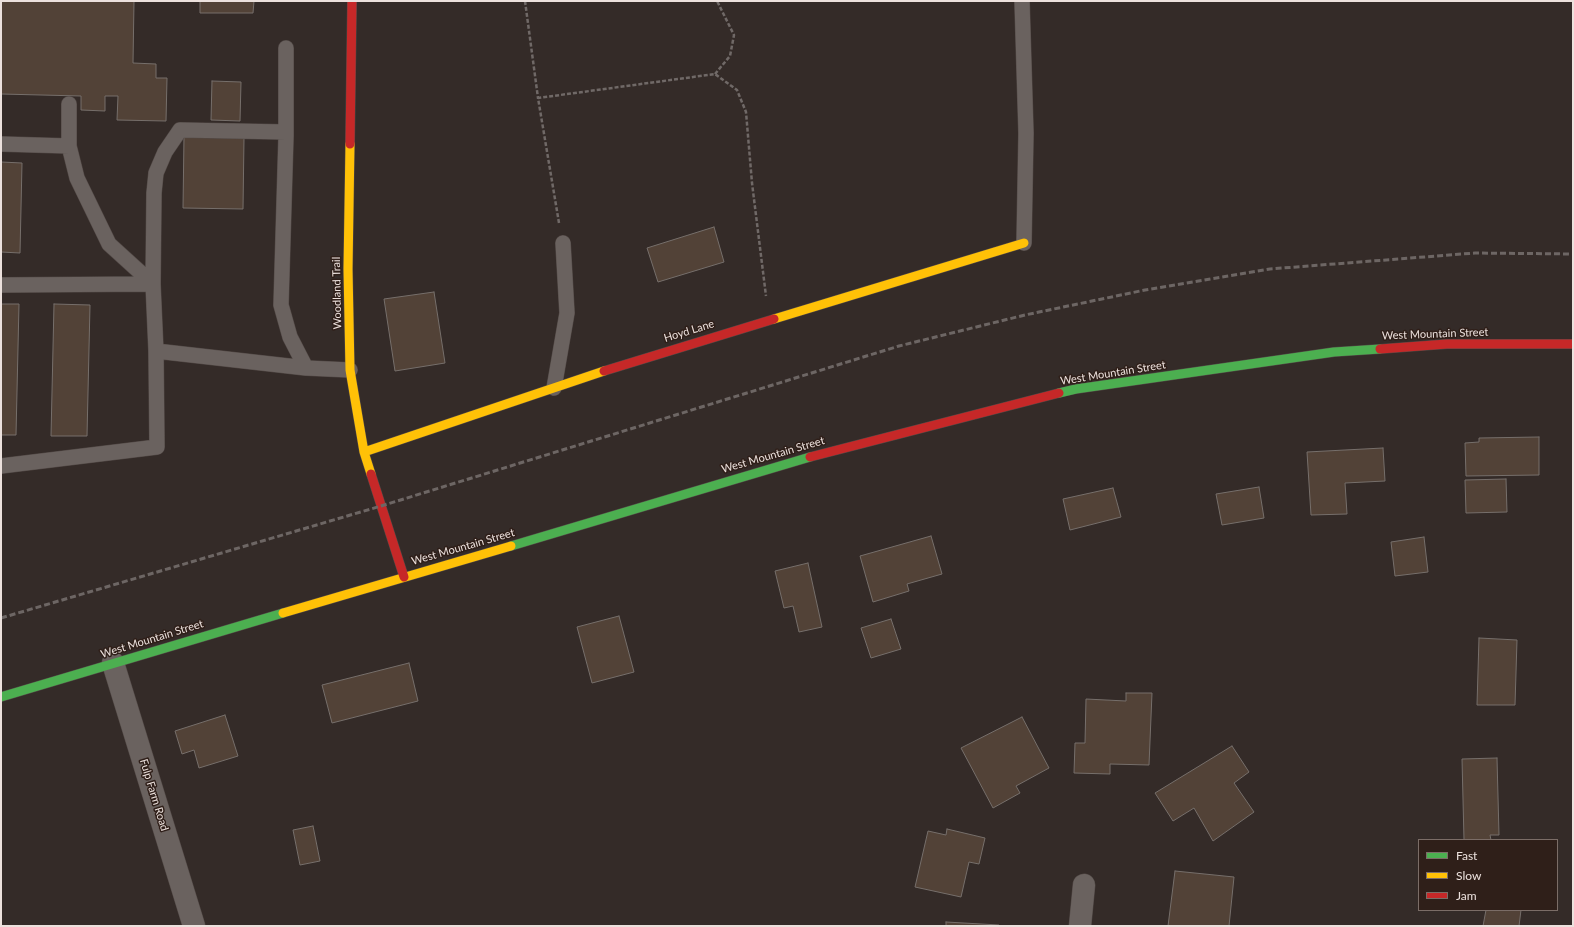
<!DOCTYPE html>
<style>
body{margin:0}
#map{position:relative;width:1574px;height:927px;overflow:hidden;background:#342b28;font-family:Lato,sans-serif}
canvas{display:block}
.frame{position:absolute;inset:0;border:2px solid #ece1dd;pointer-events:none}
.legend{position:absolute;left:1418px;top:839px;width:140px;height:72px;box-sizing:border-box;background:#2f1f19;border:1px solid #7b6d67;margin:0;padding:5px 7px;list-style:none;font-size:12px;color:#ece1dd}
.legend li{display:flex;align-items:center;gap:8px;height:20px}
.legend b{width:20px;border:1px solid #7b6d67}
</style>
<div id="map">
<canvas width="1574" height="927"></canvas>
<div class="frame"></div>
<ul class="legend">
<li><b style="height:5px;background:#4caf50"></b>Fast</li>
<li><b style="height:5px;background:#ffc107"></b>Slow</li>
<li><b style="height:5px;background:#c62828"></b>Jam</li>
</ul>
</div>
<script>
const context = document.querySelector('canvas').getContext('2d');
context.lineJoin = 'round';
function fillPath(path, color) { context.fillStyle = color; context.fill(path, 'evenodd'); }
const shape = rows => new Path2D(rows.map(r => 'M' + r).join(''));
function trace(path, color, width, dash) { context.strokeStyle = color; context.lineWidth = width; context.lineCap = dash ? 'butt' : 'round'; context.setLineDash(dash || []); context.stroke(path); }
function write(font, color, halo, rows, align = 'center') {
  context.font = font + ' Lato,sans-serif'; context.lineWidth = 3; context.setLineDash([]); context.textBaseline = 'middle'; context.strokeStyle = halo; context.fillStyle = color; for (const [text, x, y, turn = 0] of rows) {
    context.save(); context.translate(x, y); context.rotate((+turn || 0) * Math.PI / 180); context.textAlign = isNaN(turn) ? turn : align; if (halo) context.strokeText(text, 0, 0); context.fillText(text, 0, 0); context.restore();
  }
}
const building = shape([
 [1,1,134,1,133,63,156,64,156,78,167,78,166,121,117,120,118,96,105,96,105,111,81,110,81,96,1,94,1,1],
 [200,1,254,1,253,13,200,13,200,1],
 [212,81,241,82,240,121,211,120,212,81],
 [184,137,244,138,243,209,183,208,184,137],
 [1,162,22,163,20,253,1,252,1,162],
 [714,227,724,262,658,282,647,248,714,227],
 [434,292,445,363,395,371,384,299,434,292],
 [1,304,19,304,16,435,1,435,1,304],
 [54,304,90,305,87,436,51,436,54,304],
 [1539,437,1539,475,1466,476,1465,443,1479,442,1479,438,1539,437],
 [1383,448,1385,481,1345,483,1347,514,1311,515,1307,452,1383,448],
 [1506,479,1507,512,1466,513,1465,480,1506,479],
 [1259,487,1264,518,1222,525,1216,494,1259,487],
 [1113,488,1121,517,1070,530,1063,499,1113,488],
 [931,536,942,574,907,584,909,591,873,602,860,556,931,536],
 [1424,537,1428,572,1395,576,1391,542,1424,537],
 [808,563,822,627,799,632,793,606,784,608,775,571,808,563],
 [619,616,634,672,592,683,577,627,619,616],
 [891,619,901,649,871,658,861,628,891,619],
 [1479,638,1517,640,1515,705,1477,705,1479,638],
 [409,663,418,701,332,723,322,685,409,663],
 [1126,693,1152,693,1149,765,1110,764,1110,774,1074,773,1075,743,1085,743,1086,699,1126,701,1126,693],
 [225,715,238,756,199,768,194,750,182,754,175,731,225,715],
 [1022,717,1049,768,1016,786,1020,793,993,808,961,748,1022,717],
 [1232,746,1249,772,1234,783,1254,812,1213,841,1194,808,1173,821,1155,793,1232,746],
 [1497,758,1499,835,1490,835,1491,840,1464,840,1462,759,1497,758],
 [313,826,320,861,300,865,293,830,313,826],
 [947,829,985,838,979,864,969,862,961,897,915,887,928,831,946,835,947,829],
 [1175,871,1234,877,1229,926,1168,926,1175,871],
 [1486,910,1521,910,1519,926,1483,926,1486,910],
 [946,922,999,925,999,926,946,926,946,922]
]);
fillPath(building, '#524237');
trace(building, '#766f6b', 1);
const lane = shape([
 [1022,1,1026,133,1024,243],
 [286,48,286,136,281,305,290,337,306,368,350,370],
 [69,104,69,146,77,178,109,244,153,284],
 [286,132,180,130,165,152,156,173,154,193,153,284,156,351,306,368],
 [1,144,69,146],
 [1,285,153,284],
 [554,388,567,313,563,243],
 [1,466,157,447,156,351]
]);
const street = shape([
 [113,663,194,926],
 [1080,926,1084,885]
]);
const fast = shape([
 [1059,393,1076,389,1334,352,1380,349],
 [511,546,810,457],
 [1,697,283,613]
]);
const slow = shape([
 [350,144,348,269,350,370,364,452,371,474],
 [774,319,1024,243],
 [364,452,604,371],
 [283,613,511,546]
]);
const jam = shape([
 [350,144,352,1],
 [1380,349,1447,344,1573,344],
 [604,371,774,319],
 [810,457,1059,393],
 [371,474,404,577]
]);
trace(lane, '#524946', 16);
trace(street, '#524946', 23);
trace(fast, '#524946', 10);
trace(slow, '#524946', 10);
trace(jam, '#524946', 10);
trace(shape([
 [525,1,538,98],
 [715,74,730,56,734,35,717,1],
 [559,223,538,98,715,74,737,90,746,112,752,183,766,296]
]), '#706967', 2.5, [4, 2]);
trace(lane, '#6a625f', 15);
trace(street, '#6a625f', 22);
trace(fast, '#4caf50', 9);
trace(slow, '#ffc107', 9);
trace(jam, '#c62828', 9);
trace(shape([
 [1,618,381,506,899,346,1025,315,1145,290,1270,269,1475,253,1573,254]
]), '#6d6664', 3, [6, 3]);
write('11px', '#ece1dd', '#2f1f19', [
 ["Woodland Trail",337,293,-91],
 ["Hoyd Lane",689,331,-17],
 ["West Mountain Street",1435,334,-2],
 ["West Mountain Street",1113,373,-9],
 ["West Mountain Street",773,455,-16],
 ["West Mountain Street",463,547,-16],
 ["West Mountain Street",152,639,-17],
 ["Fulp Farm Road",154,795,73]
]);
</script>
